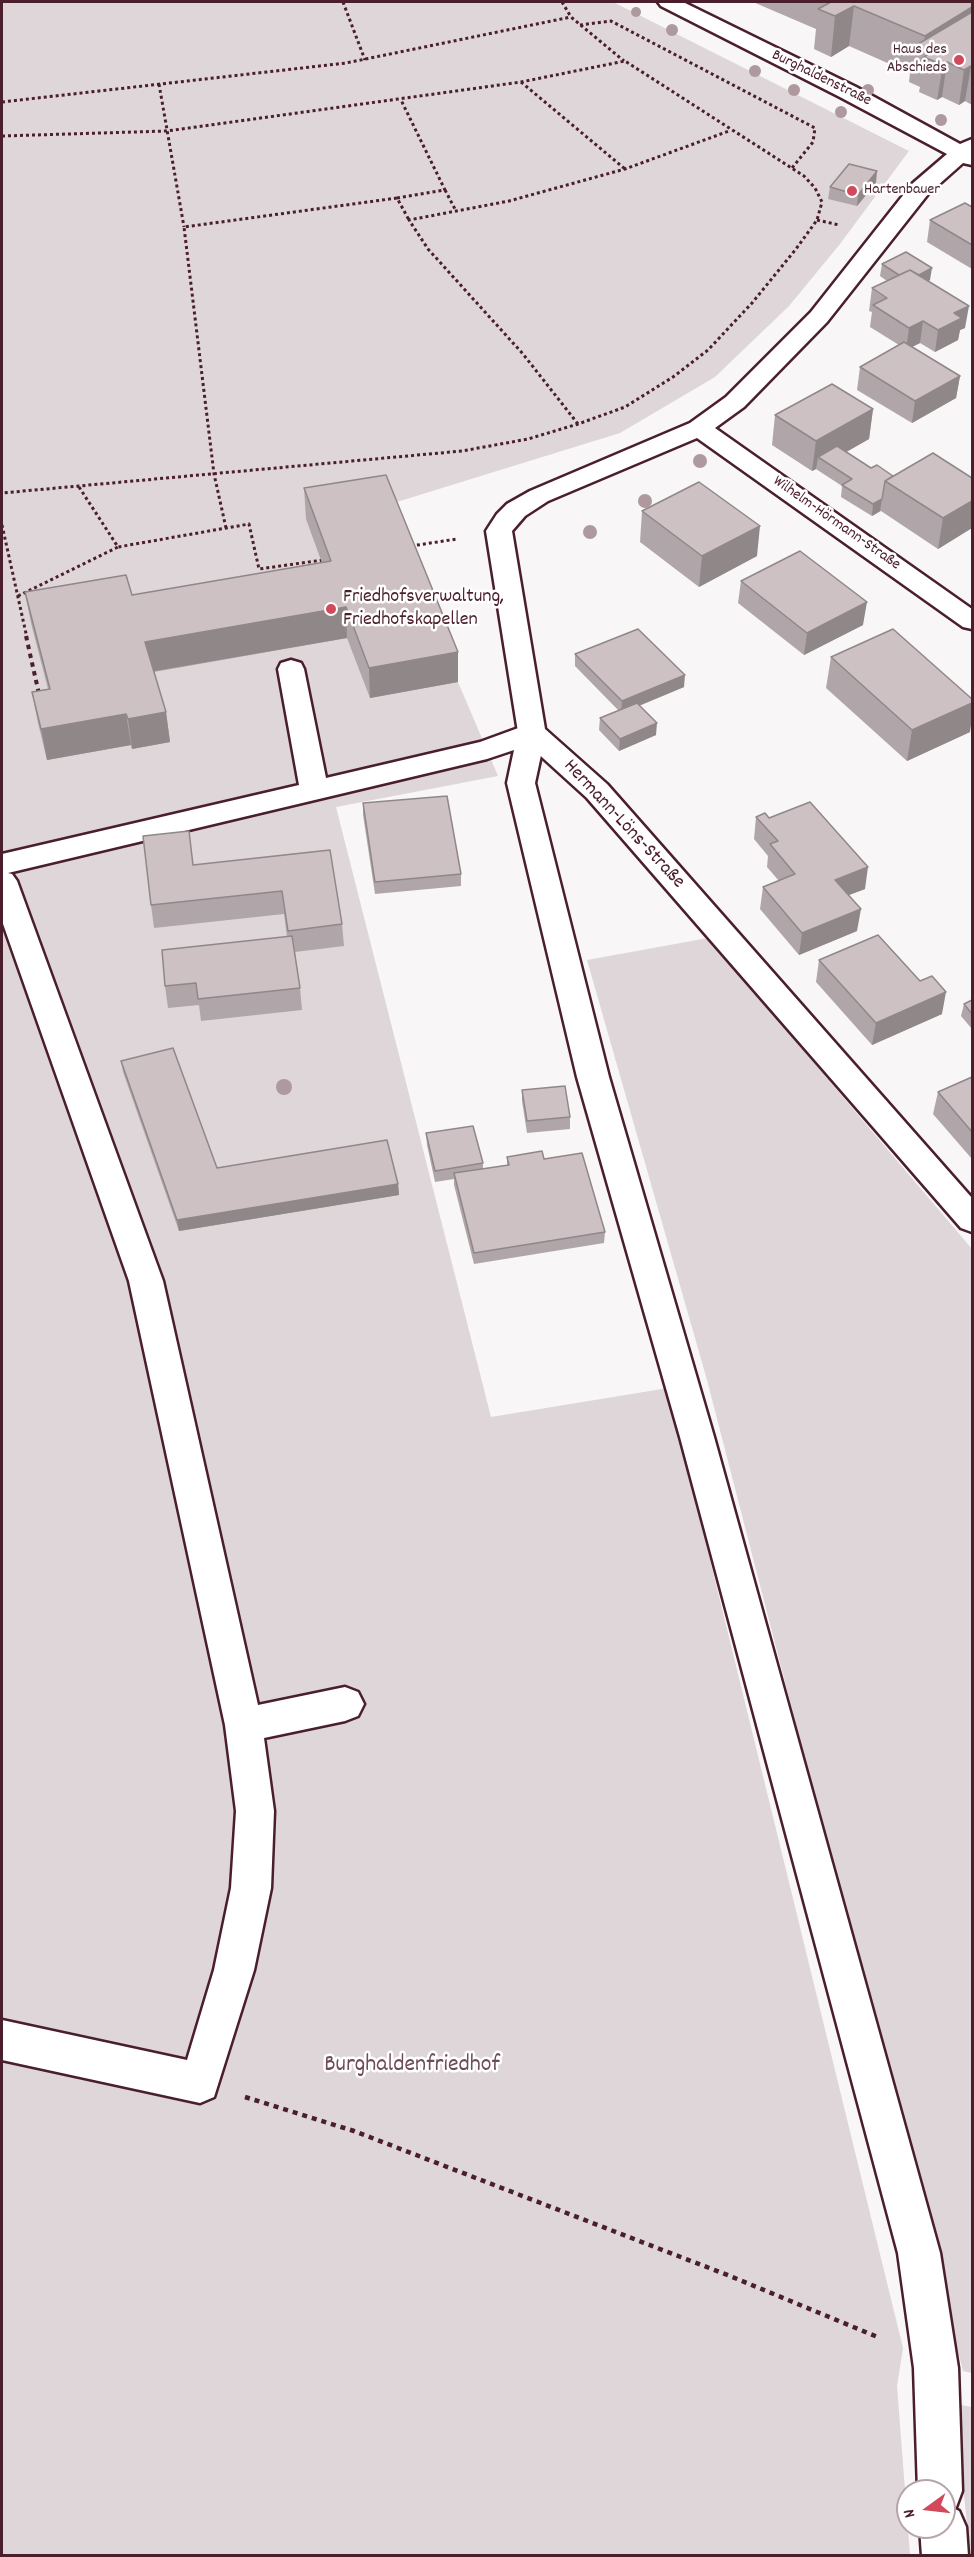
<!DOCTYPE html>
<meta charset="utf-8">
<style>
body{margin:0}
#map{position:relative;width:974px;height:2557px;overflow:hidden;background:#f8f6f7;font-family:Dekko,sans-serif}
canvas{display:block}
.frame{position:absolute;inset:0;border:3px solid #4a1f2b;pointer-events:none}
.north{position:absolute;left:896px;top:2479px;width:60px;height:60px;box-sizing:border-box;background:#fff;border:2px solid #b7a5aa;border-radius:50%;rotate:255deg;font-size:16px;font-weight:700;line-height:24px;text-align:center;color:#4a1f2b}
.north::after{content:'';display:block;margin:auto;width:21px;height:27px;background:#d1495b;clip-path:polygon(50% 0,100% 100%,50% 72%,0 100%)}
</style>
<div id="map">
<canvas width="974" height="2557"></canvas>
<div class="frame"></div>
<div class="north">N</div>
</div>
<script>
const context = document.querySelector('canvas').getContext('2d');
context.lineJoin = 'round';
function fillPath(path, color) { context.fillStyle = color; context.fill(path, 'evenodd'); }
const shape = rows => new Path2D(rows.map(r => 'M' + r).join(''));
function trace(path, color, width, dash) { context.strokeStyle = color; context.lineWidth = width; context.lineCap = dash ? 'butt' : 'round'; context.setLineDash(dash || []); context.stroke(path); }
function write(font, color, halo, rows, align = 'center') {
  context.font = font + ' Dekko,sans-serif'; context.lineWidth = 5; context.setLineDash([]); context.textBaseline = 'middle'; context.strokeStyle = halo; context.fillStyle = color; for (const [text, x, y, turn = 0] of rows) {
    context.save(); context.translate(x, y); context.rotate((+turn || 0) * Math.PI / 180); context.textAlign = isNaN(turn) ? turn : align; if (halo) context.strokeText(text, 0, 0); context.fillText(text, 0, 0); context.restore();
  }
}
fillPath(shape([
 [2,2,613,2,909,151,840,244,789,306,715,377,620,433,387,505,458,682,498,776,336,807,491,1417,668,1388,903,2348,897,2386,910,2555,2,2556],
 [708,938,972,1249,972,2373,963,2371,707,1380,587,960],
 [955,2404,972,2407,972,2555,970,2555]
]), '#ded6d9');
const service = shape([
 [291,660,301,663,304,669,326,778,480,742,532,723,542,725,546,732,535,783,609,1077,714,1437,940,2253,958,2368,962,2491,956,2507,953,2508,959,2511,966,2527,968,2556,922,2556,920,2527,944,2527,944,2491,918,2491,914,2368,898,2253,680,1437,577,1077,507,783,514,750,487,759,8,873,12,874,17,881,163,1281,258,1705,345,1687,358,1692,364,1704,358,1716,345,1721,264,1738,274,1811,271,1888,254,1970,214,2097,200,2103,2,2060,2,2020,187,2060,214,1970,231,1888,236,1811,225,1725,129,1281,2,921,2,854,299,785,278,669,281,663,291,660]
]);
const minor = shape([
 [658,2,683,2,856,87,960,144,972,139,972,165,963,163,928,194,827,322,744,407,715,428,972,609,972,629,963,627,697,438,548,501,525,516,512,531,545,729,607,784,972,1198,972,1232,961,1228,587,798,522,739,518,732,486,531,497,514,507,504,530,491,690,423,726,397,811,312,912,184,947,154,840,97,661,6,658,2]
]);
trace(service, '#4a1f2b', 5);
trace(minor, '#4a1f2b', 5);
trace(shape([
 [343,2,365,60],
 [562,2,571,17,624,61],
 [580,25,611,21,815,128,813,142,792,168],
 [521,82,625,169],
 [159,84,184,227],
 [2,102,346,63,571,17],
 [2,136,167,131,521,82,625,61,804,176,815,188,822,202,817,220,796,249,752,303,708,350,673,377,625,407,578,424,528,439,462,451,2,493],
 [445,190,456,211],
 [397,198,445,190,401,100],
 [817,220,839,225],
 [578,424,523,354,428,249,409,220,509,201,625,169,729,131],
 [79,487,118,547,249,524,259,569,323,560],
 [2,525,27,638],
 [226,528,214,474,184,227,397,198,409,220],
 [411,546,457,539],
 [18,596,118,547]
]), '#4a1f2b', 3, [3, 3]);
trace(shape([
 [26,636,39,694]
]), '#4a1f2b', 4, [4.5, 4.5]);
trace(shape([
 [245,2097,354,2131,730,2276,880,2338]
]), '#4a1f2b', 4.5, [5, 5]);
fillPath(service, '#fff');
fillPath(minor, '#fff');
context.fillStyle = '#ad999e';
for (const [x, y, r] of [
 [636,12,5],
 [672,30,6],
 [755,71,6],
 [794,90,6],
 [868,90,6],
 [841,112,6],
 [941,120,6],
 [700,461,7],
 [645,501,7],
 [590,532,7],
 [284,1087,8]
]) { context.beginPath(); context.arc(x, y, r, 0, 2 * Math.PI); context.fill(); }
fillPath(shape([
 [753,2,972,2,972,105,965,101,959,105,942,97,937,100,919,92,920,87,909,82,910,73,849,46,831,57,814,49,816,29],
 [876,183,857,206,828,199,830,187],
 [972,207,972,269,927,242,930,220],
 [882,264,930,280,929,281,965,328,960,330,958,340,935,352,920,343,912,347,960,376,956,398,912,423,857,390,860,367,899,345,870,327,872,312,869,311,872,288,887,281,880,276],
 [873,409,869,439,846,452,871,468,893,476,972,478,972,528,938,549,881,511,872,516,841,497,842,486,816,469,812,471,772,445,775,415],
 [304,488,458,682,370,698,347,638,154,672,166,712,170,742,132,749,131,745,47,760,38,723,32,692,48,689,31,623,25,592,132,595,322,563,306,519],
 [642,511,757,556,699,587,640,542],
 [741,581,863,625,804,655,738,603],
 [575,654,684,687,639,706,656,735,619,751,599,730,600,718,619,711,575,666],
 [831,657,970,732,907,761,826,688],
 [363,803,461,874,461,886,375,894,363,815],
 [756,817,769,818,865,889,848,895,857,931,799,955,760,909,763,887,779,881,767,867,768,856,754,839],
 [330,850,342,924,344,946,295,952,300,988,302,1010,201,1021,199,1005,168,1008,165,986,287,937,284,914,154,928,151,905,193,865],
 [819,960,942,1014,872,1045,816,982],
 [972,1000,972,1029,961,1016,964,1004],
 [121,1061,217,1168,398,1184,399,1195,179,1231,123,1072],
 [972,1077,972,1159,933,1114,938,1092],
 [522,1090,570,1117,570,1129,527,1133,522,1101],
 [426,1133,483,1163,483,1169,507,1165,507,1157,544,1159,605,1232,604,1243,474,1264,454,1185,454,1179,435,1182,427,1145]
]), '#b0a6a9');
fillPath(shape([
 [854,6,849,46,831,57,835,16],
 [972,7,972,44,929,54,923,51,925,36],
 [947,62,942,97,937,100,943,65],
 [971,66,965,101,959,105,964,70],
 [877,171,876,183,857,206,858,195],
 [932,268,930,280,905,292,907,280],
 [969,306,965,328,960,330,958,340,935,352,938,330,954,313],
 [923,321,920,343,906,350,909,328],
 [960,376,956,398,912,423,915,401],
 [873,409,869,439,827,463,818,457,816,469,812,471,816,441],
 [882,499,880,511,872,516,873,504],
 [972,501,972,528,938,549,943,518],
 [760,526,757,556,699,587,702,556],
 [867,602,863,625,804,655,807,633],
 [346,607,347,638,149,672,145,642],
 [458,652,458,682,370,698,369,668],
 [685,675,684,687,621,713,622,701],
 [972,703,972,718,970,732,907,761,912,730],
 [166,712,170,742,132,749,128,719],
 [126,714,131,745,47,760,41,729],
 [657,723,656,735,619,751,620,739],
 [868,867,865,889,831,902,835,880],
 [861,909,857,931,799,955,802,933],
 [946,992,942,1014,872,1045,876,1023],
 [398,1184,399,1195,179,1231,177,1220]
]), '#908789');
const building = shape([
 [831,2,972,2,972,7,925,36,854,6,835,16,818,9,831,2],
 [972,12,972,67,971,66,964,70,947,62,943,65,924,57,929,54,913,47,972,12],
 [849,164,877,171,858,195,830,187,849,164],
 [965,203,972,207,972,245,930,220,965,203],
 [906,252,932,268,919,275,910,270,899,275,882,264,906,252],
 [910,270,969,306,954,313,962,318,938,330,923,321,909,328,873,305,887,298,872,288,910,270],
 [904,342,960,376,915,401,860,367,904,342],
 [832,384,873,409,816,441,775,415,832,384],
 [837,446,871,468,877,465,893,476,885,481,882,499,873,504,842,485,852,479,818,457,837,446],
 [933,453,972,478,972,501,943,518,885,481,933,453],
 [386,475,458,652,369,668,346,607,145,642,166,712,128,719,126,714,41,729,32,692,50,689,25,592,126,575,132,595,331,561,304,488,386,475],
 [699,482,760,526,702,556,642,511,699,482],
 [800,551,867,602,807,633,741,581,800,551],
 [638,629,685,675,622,701,575,654,638,629],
 [893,629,972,699,972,703,912,730,831,657,893,629],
 [637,703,657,723,620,739,600,718,637,703],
 [447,796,461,874,375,882,363,803,447,796],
 [810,802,868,867,835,880,861,909,802,933,763,887,795,874,770,844,778,841,756,817,765,813,769,818,810,802],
 [189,831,193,865,330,850,342,924,288,931,282,891,151,905,143,836,189,831],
 [878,935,920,981,932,976,946,992,876,1023,819,960,878,935],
 [292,936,300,988,198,999,196,983,165,986,162,950,292,936],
 [972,1000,972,1014,964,1004,972,1000],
 [173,1048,217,1168,387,1140,398,1184,177,1220,121,1061,173,1048],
 [972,1077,972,1132,938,1092,972,1077],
 [565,1086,570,1117,527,1121,522,1090,565,1086],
 [473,1126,483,1163,435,1171,426,1133,473,1126],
 [542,1151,544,1159,582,1153,605,1232,474,1253,454,1173,509,1165,507,1157,542,1151]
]);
fillPath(building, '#cdc1c4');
trace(building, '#908789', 1.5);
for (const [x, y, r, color] of [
 [959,60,6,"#d1495b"],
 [852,191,6,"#d1495b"],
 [331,609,6,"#d1495b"]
]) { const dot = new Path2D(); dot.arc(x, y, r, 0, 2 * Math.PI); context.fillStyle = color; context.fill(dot); trace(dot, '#fff', 2); }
write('16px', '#4a1f2b', '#fff', [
 ["Haus des",947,51],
 ["Abschieds",947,69],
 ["Hartenbauer",864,191,"left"]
], 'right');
write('16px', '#4a1f2b', '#fff', [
 ["Burghaldenstraße",821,79,26],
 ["Wilhelm-Hörmann-Straße",836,524,35]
]);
write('20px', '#4a1f2b', '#fff', [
 ["Friedhofsverwaltung,",343,598],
 ["Friedhofskapellen",343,621]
], 'left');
write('20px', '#4a1f2b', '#fff', [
 ["Hermann-Löns-Straße",623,825,47]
]);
write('24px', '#6f4d56', '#fff', [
 ["Burghaldenfriedhof",412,2067]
]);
</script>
